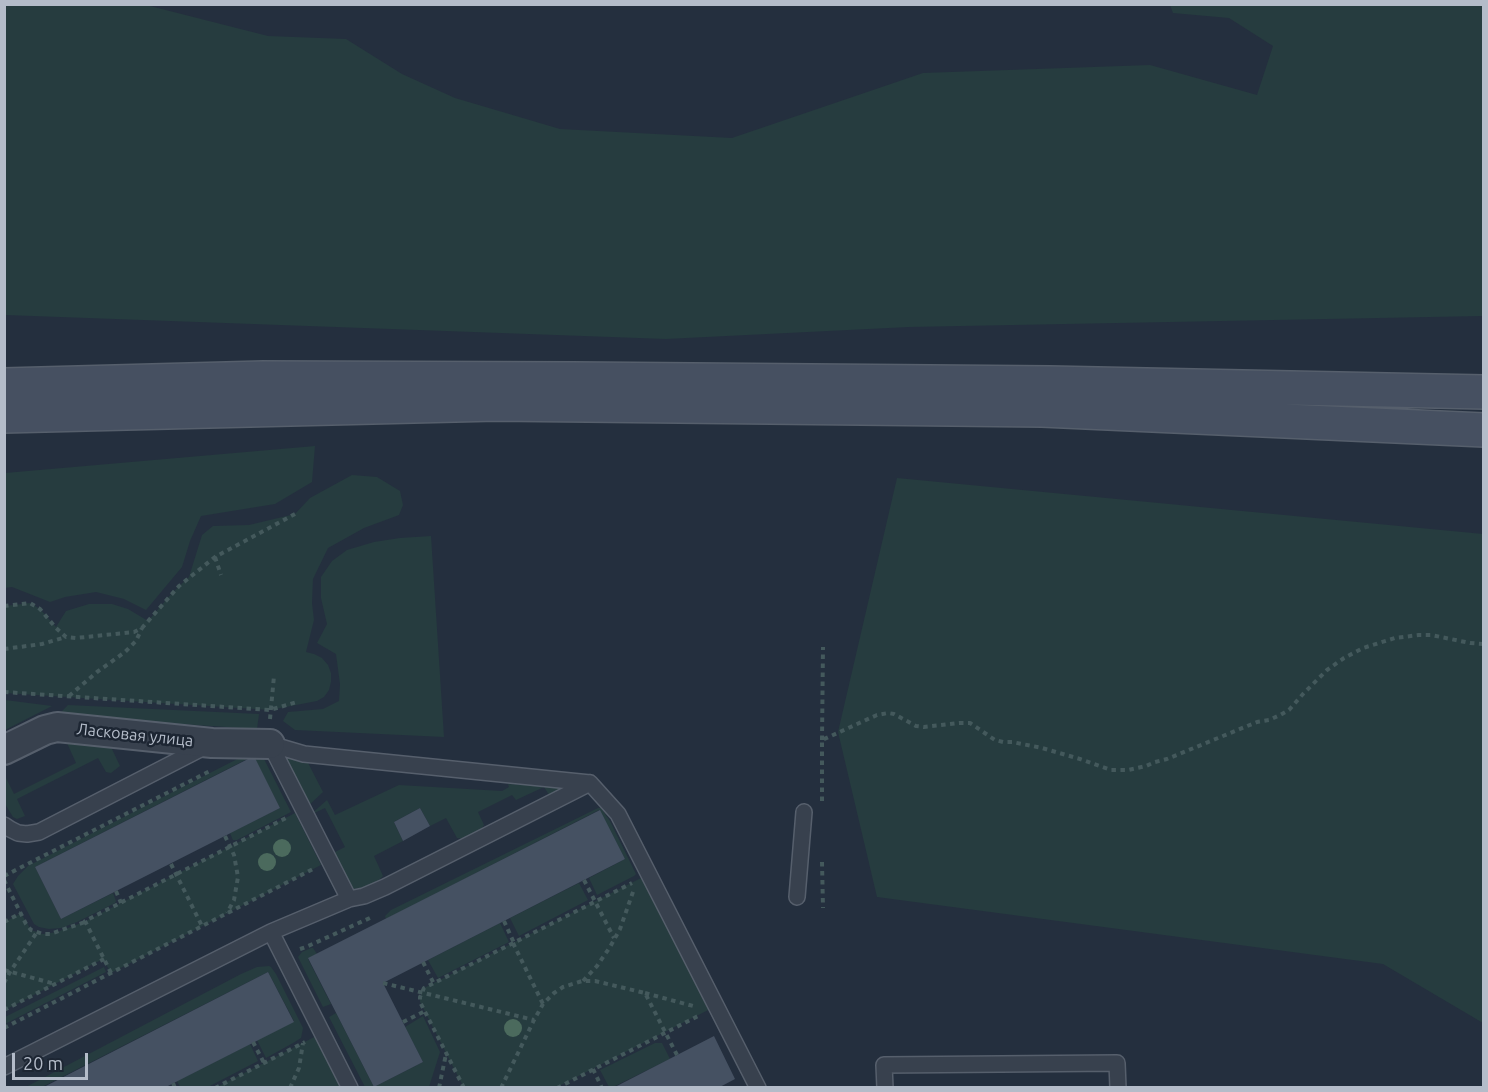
<!DOCTYPE html>
<meta charset="utf-8">
<style>
body{margin:0}
#map{position:relative;width:1488px;height:1092px;overflow:hidden;background:#242f3e;font-family:Ubuntu,sans-serif}
canvas{display:block}
.frame{position:absolute;inset:0;border:6px solid #b4bcc9;pointer-events:none}
.scale{position:absolute;left:12px;top:1053px;width:76px;height:27px;box-sizing:border-box;border:3px solid #b4bcc9;border-top:0;padding-left:8px;font-size:18px;line-height:21px;white-space:nowrap;color:#b4bcc9;-webkit-text-stroke:4px #1d2633;paint-order:stroke}
</style>
<div id="map">
<canvas width="1488" height="1092"></canvas>
<div class="frame"></div>
<div class="scale">20 m</div>
</div>
<script>
const context = document.querySelector('canvas').getContext('2d');
context.lineJoin = 'round';
function fillPath(path, color) { context.fillStyle = color; context.fill(path, 'evenodd'); }
const shape = rows => new Path2D(rows.map(r => 'M' + r).join(''));
function trace(path, color, width, dash) { context.strokeStyle = color; context.lineWidth = width; context.lineCap = dash ? 'butt' : 'round'; context.setLineDash(dash || []); context.stroke(path); }
function write(font, color, halo, rows, align = 'center') {
  context.font = font + ' Ubuntu,sans-serif'; context.lineWidth = 5; context.setLineDash([]); context.textBaseline = 'middle'; context.strokeStyle = halo; context.fillStyle = color; for (const [text, x, y, turn = 0] of rows) {
    context.save(); context.translate(x, y); context.rotate((+turn || 0) * Math.PI / 180); context.textAlign = isNaN(turn) ? turn : align; if (halo) context.strokeText(text, 0, 0); context.fillText(text, 0, 0); context.restore();
  }
}
fillPath(shape([
 [5,4,146,5,268,36,346,39,402,74,455,98,560,129,732,138,923,73,1150,65,1257,95,1273,46,1229,18,1173,13,1170,5,1483,5,1483,316,909,327,666,339,5,315],
 [315,446,312,482,275,504,201,516,190,541,182,567,146,610,124,599,96,592,65,597,50,602,12,587,5,588,5,473],
 [352,475,377,477,400,491,403,505,399,515,364,528,328,548,313,579,312,603,314,620,306,652,314,654,322,658,328,665,331,673,331,682,329,690,324,697,317,701,270,710,5,693,5,606,30,603,40,609,56,627,66,611,89,604,112,604,128,609,148,621,172,593,189,577,202,535,213,526,249,525,295,514,310,498],
 [897,478,1483,534,1483,1023,1383,964,877,897,838,732],
 [431,536,444,737,295,730,283,721,288,712,323,709,339,701,340,684,336,654,317,643,327,624,321,598,321,577,332,561,347,550,374,542,400,538],
 [5,700,52,706,5,730],
 [68,705,259,714,257,729,57,716],
 [76,739,107,742,111,747,120,766,111,773,106,772,98,758,17,799,25,816,17,819,13,817,5,804,4,779,6,778,14,794,76,763,67,743],
 [251,752,263,757,291,812,237,840,233,840,232,838,230,833,280,808,253,756,35,867,61,919,113,893,116,901,115,903,77,922,61,928,49,929,39,927,34,924,13,884,18,876,28,866],
 [287,757,305,757,323,792,306,808,284,759],
 [508,784,570,787,551,798,544,787,516,800,512,795,478,812,484,825,482,828,475,834,465,839,457,838,446,818,430,826,420,808,394,822,403,841,374,856,383,876,374,885,364,888,349,889,331,854,345,847,325,808,310,815,327,800,335,815,399,785,502,791,509,787],
 [598,808,601,808,610,821,634,870,636,874,634,876,597,895,589,878,625,859,599,810,386,919,385,916,391,910],
 [295,813,321,865,111,973,103,959,5,1010,5,922,21,913,31,930,43,934,57,932,84,922],
 [649,874,716,1006,557,1087,464,1088,420,1002,420,997,424,988],
 [579,883,588,900,519,936,510,918],
 [500,923,509,942,438,978,428,960],
 [311,948,313,948,317,954,308,959,331,1004,323,1007,298,957,302,952],
 [269,966,271,967,276,974,303,1028,301,1038,293,1043,266,1058,257,1040,294,1021,268,972,42,1087,24,1088,241,974,257,967],
 [104,967,106,972,5,1024,5,1017],
 [336,1013,374,1087,423,1062,405,1027,423,1016,440,1052,429,1087,365,1087,329,1017],
 [322,1033,350,1088,215,1088],
 [655,1043,662,1043,670,1059,613,1087,609,1087,600,1070],
 [250,1044,258,1061,208,1087,180,1087,177,1081]
]), '#263c3f');
fillPath(shape([
 [254,756,280,808,61,919,35,867],
 [420,808,430,826,403,841,394,822],
 [600,810,625,859,383,983,423,1062,374,1087,308,958],
 [268,972,294,1022,164,1088,42,1088],
 [714,1036,735,1079,718,1088,613,1088]
]), '#455162');
const lane = shape([
 [270,744,349,899,364,896,385,887,590,783,618,814,758,1088],
 [270,744,304,754,590,783],
 [4,825,10,829,18,833,27,834,39,832,206,746],
 [797,897,804,812],
 [271,932,349,899],
 [4,1067,271,932,350,1088],
 [885,1088,884,1065,1117,1063,1118,1088]
]);
const street = shape([
 [4,750,45,730,57,727,212,743,270,744]
]);
const secondary = shape([
 [4,385,263,378,575,379,1050,383,1484,392],
 [4,416,496,404,1042,410,1484,430]
]);
trace(lane, '#565f6c', 18);
trace(street, '#565f6c', 32);
trace(secondary, '#565f6c', 36);
trace(shape([
 [215,557,221,575],
 [4,606,30,603,40,609,56,628,66,637,76,638,134,632,142,628,179,586,215,557,295,514],
 [4,649,42,644,66,637],
 [4,692,270,710,297,702],
 [69,696,97,672,125,652,136,641,142,628],
 [270,719,274,676],
 [822,740,823,647],
 [822,801,822,740,877,715,888,713,894,714,916,726,924,727,959,723,970,723,995,740,1003,742,1012,742,1042,748,1080,759,1111,770,1128,770,1146,766,1155,762,1167,759,1257,722,1269,720,1280,715,1289,710,1303,694,1327,670,1344,658,1363,648,1395,638,1419,635,1431,635,1470,643,1484,644],
 [225,836,234,855,238,877,234,900,227,913],
 [822,862,823,908],
 [171,864,202,926],
 [4,876,210,771],
 [4,880,26,924,31,930,43,934,50,934,85,922],
 [584,880,614,938],
 [116,891,121,903],
 [504,921,514,943],
 [4,922,21,913],
 [513,943,543,1004],
 [300,949,306,947,372,917],
 [423,962,434,984],
 [4,970,55,984],
 [111,973,85,921,286,818],
 [583,981,597,966,610,947,620,929,634,889],
 [4,983,10,972,37,932],
 [383,983,534,1020],
 [645,993,693,1006],
 [4,1010,104,959],
 [403,1022,425,1011],
 [4,1028,313,869],
 [253,1042,264,1063],
 [593,1069,602,1088],
 [173,1083,175,1088],
 [215,1088,305,1042],
 [290,1088,299,1068,303,1043],
 [439,1088,446,1054],
 [464,1088,420,1002,420,997,424,988,632,883],
 [501,1088,534,1020,543,1004,554,993,563,987,582,981,595,981,645,993,677,1055],
 [557,1088,700,1015]
]), '#44595c', 4, [4.5, 4.5]);
trace(lane, '#38414e', 15);
trace(street, '#38414e', 28);
trace(secondary, '#465061', 33);
context.fillStyle = '#4b6a5d';
for (const [x, y] of [
 [282,848],
 [267,862],
 [513,1028]
]) { context.beginPath(); context.arc(x, y, 9, 0, 2 * Math.PI); context.fill(); }
write('16px', '#b4bcc9', '#1d2633', [
 ["Ласковая улица",135,735,6]
]);
</script>
